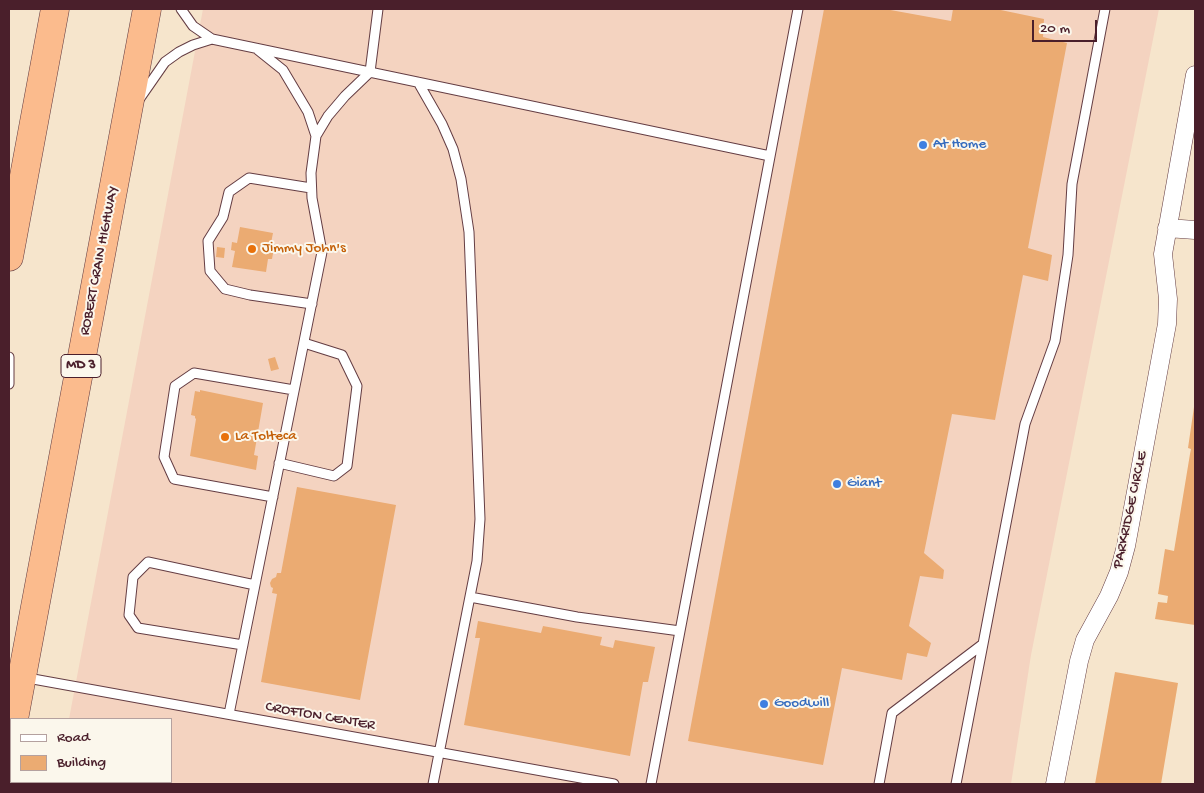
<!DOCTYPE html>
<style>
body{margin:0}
#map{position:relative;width:1204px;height:793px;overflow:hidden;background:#f6e5cc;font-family:"Gochi Hand",sans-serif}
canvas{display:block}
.frame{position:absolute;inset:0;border:10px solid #4a1f2b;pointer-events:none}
.legend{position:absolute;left:10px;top:718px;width:162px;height:65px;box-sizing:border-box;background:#fbf7ec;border:1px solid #b4a19f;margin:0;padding:6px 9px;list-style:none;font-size:15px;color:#4a1f2b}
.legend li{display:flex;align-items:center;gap:10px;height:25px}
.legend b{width:25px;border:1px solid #b4a19f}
.scale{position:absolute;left:1032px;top:20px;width:65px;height:22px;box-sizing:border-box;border:2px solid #4a1f2b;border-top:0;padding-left:6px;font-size:15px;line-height:18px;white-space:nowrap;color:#4a1f2b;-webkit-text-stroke:4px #fbf7ec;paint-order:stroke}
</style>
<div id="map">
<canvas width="1204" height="793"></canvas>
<div class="frame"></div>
<ul class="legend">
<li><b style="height:6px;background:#fff"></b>Road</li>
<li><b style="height:14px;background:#ebab72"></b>Building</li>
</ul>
<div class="scale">20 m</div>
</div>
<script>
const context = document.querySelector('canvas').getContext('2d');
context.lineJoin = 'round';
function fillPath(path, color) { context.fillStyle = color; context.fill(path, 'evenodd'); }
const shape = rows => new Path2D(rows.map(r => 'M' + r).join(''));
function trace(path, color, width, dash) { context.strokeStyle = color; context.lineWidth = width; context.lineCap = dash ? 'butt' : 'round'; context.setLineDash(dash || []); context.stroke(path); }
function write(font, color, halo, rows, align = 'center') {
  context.font = font + ' "Gochi Hand",sans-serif'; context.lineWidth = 4; context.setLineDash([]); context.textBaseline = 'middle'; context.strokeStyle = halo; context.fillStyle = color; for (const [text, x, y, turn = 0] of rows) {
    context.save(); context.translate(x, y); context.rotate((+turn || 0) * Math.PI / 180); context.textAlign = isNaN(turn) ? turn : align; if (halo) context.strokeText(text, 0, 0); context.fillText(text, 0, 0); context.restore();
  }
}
fillPath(shape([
 [203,9,1159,9,1031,655,1011,784,105,784,92,782,171,782,171,719,69,719]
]), '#f4d3c0');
fillPath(shape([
 [824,9,885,9,951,21,953,9,996,9,1044,19,1043,37,1067,43,1028,248,1052,255,1048,281,1023,275,995,420,952,414,924,553,944,570,943,579,920,576,909,626,931,643,927,657,907,653,902,680,842,668,823,765,688,741],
 [240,227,273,233,270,248,274,248,272,259,268,259,266,272,232,267,235,251,231,250,232,242,237,243],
 [217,247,225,248,224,258,216,257],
 [275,357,279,369,271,371,268,359],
 [200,390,263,403,254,455,258,456,256,470,190,456,196,419,195,418,195,416,191,415,195,391,200,392],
 [1194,407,1195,407,1195,625,1155,619,1158,602,1167,603,1168,596,1158,594,1165,549,1174,551,1190,454,1191,449,1188,448],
 [297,487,396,505,360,700,261,682,277,594,272,593,273,588,271,587,270,583,272,579,276,577,277,573,281,573],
 [478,621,541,633,543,626,602,637,600,645,613,648,615,640,655,647,648,682,643,682,630,756,464,725,480,638,475,638],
 [1115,672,1178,683,1161,784,1095,784]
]), '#ebab72');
const lane = shape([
 [181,9,193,26,212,39,770,156],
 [258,50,283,70,308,112,316,136],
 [418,82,442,124,453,149,461,179,469,232,480,519,477,561,433,784],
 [140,98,165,62,179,52,193,45,212,39],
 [311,188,249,178,229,192,223,217,208,241,210,271,225,289,250,295,312,304],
 [9,357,9,384],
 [279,463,334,476,347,466,357,386,342,355,304,343],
 [273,497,174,479,164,457,175,386,194,373,294,390],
 [470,597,577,617,680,631],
 [243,645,138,628,129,615,133,577,148,562,255,585],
 [9,672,22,677,614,784],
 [229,714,322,252,312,198,311,173,316,136,328,116,345,96,370,72,378,9],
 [651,784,798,9],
 [879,784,892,713,983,644,1025,424,1055,341,1068,255,1072,184,1105,9],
 [956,784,983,644]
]);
const street = shape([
 [1167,228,1195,230],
 [1055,784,1079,661,1085,640,1109,596,1119,572,1126,546,1167,324,1168,299,1163,254,1195,75]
]);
const highway = shape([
 [9,257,55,9],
 [14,719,147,9],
 [9,748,11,735]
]);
trace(lane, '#643d43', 11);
trace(street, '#643d43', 19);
trace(highway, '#643d43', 29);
trace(lane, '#fff', 9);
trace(street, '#fff', 18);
trace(highway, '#fbbb8d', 28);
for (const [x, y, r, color] of [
 [923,145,5,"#3f7fe0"],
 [252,249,5,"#e8710a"],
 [225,437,5,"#e8710a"],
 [837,484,5,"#3f7fe0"],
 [764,704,5,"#3f7fe0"]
]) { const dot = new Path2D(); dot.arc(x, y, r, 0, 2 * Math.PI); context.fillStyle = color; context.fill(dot); trace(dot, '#fbf7ec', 2); }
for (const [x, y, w] of [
 [81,366,40]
]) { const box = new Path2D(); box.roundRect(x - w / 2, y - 11.5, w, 23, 4); context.fillStyle = '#fbf7ec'; context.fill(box); trace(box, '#4a1f2b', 1); }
write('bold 14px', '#4a1f2b', null, [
 ["MD 3",81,366]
]);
write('15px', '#366cbe', '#fbf7ec', [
 ["At Home",933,145],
 ["Giant",847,484],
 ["Goodwill",774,704]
], 'left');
write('15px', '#c56008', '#fbf7ec', [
 ["Jimmy John's",262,249],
 ["La Tolteca",235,437]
], 'left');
write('15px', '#4a1f2b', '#fbf7ec', [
 ["ROBERT CRAIN HIGHWAY",100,261,-79],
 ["PARKRIDGE CIRCLE",1131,510,-78],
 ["CROFTON CENTER",320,717,10]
]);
</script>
